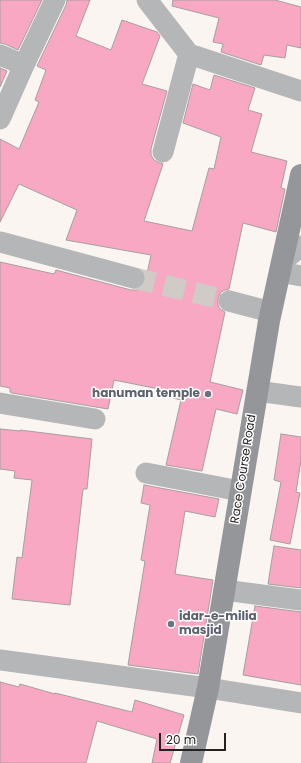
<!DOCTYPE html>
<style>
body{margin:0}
#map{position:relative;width:301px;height:763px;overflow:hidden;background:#fbf5f1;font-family:Poppins,sans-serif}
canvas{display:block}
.scale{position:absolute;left:159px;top:733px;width:67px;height:18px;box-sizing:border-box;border:2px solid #252221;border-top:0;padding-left:5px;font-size:12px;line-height:14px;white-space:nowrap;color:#252221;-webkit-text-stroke:3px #fff;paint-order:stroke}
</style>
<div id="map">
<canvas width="301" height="763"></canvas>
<div class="scale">20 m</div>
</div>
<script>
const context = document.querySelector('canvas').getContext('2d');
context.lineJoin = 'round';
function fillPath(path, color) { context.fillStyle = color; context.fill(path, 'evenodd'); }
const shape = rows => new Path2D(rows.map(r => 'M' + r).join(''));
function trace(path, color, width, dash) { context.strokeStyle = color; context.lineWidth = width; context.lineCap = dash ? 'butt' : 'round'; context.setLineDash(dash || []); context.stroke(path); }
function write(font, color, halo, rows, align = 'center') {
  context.font = font + ' Poppins,sans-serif'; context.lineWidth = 3; context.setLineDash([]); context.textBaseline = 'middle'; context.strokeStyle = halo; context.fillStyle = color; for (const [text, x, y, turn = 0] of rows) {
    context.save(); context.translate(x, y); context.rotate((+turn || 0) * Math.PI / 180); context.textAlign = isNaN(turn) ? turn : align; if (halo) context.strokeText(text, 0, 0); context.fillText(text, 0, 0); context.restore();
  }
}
const building = shape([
 [0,0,42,0,18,50,5,44,0,43,0,0],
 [67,0,90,0,76,36,111,50,122,20,157,32,160,36,142,84,167,91,151,149,151,155,154,160,160,163,163,164,144,221,192,231,209,168,214,169,221,137,183,123,193,84,210,90,214,75,255,88,248,110,262,114,251,152,287,161,281,188,285,189,276,232,243,223,229,289,225,290,221,292,218,298,218,305,220,309,225,312,210,382,243,390,237,414,216,409,202,471,166,465,181,400,173,398,174,392,114,380,108,409,12,393,10,392,10,388,0,386,0,262,54,274,56,270,131,290,137,290,141,288,144,288,151,255,66,240,77,210,19,184,0,222,0,139,19,149,39,102,35,100,46,70,37,66,66,5,67,0],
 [173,0,275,0,301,7,301,48,287,45,285,58,264,55,261,65,221,52,223,44,213,42,219,18,172,6,173,0],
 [0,68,7,71,0,87,0,68],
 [0,429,20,431,20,430,92,439,87,489,83,489,70,605,12,599,17,557,22,558,32,480,14,478,15,471,0,469,0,429],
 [281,434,301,437,301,460,296,492,300,493,290,544,270,540,281,482,274,480,281,434],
 [144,485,219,499,215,517,185,511,175,574,213,580,198,674,128,665,145,561,141,560,150,505,141,503,144,485],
 [274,546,301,550,301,588,268,584,274,546],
 [255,606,301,612,301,685,243,675,255,606],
 [0,682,19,687,20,684,55,694,55,693,132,712,135,700,184,715,170,763,152,763,157,739,97,721,86,763,0,763,0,682]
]);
fillPath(building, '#f8a8c2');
trace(building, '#a59ea0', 1);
trace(shape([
 [134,278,229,301]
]), '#d0cbc7', 21, [21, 10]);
trace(shape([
 [147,0,189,54,301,91],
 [0,55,24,65],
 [0,119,24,65,55,0],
 [163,152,189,54],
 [0,242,134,278],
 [282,262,301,246],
 [280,272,301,276],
 [229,301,271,312],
 [257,391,301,397],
 [0,403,95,419],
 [146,473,240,491],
 [224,590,301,600],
 [0,660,208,688,301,703]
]), '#b5b6b8', 21);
trace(shape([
 [191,763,208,688,269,321,301,175]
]), '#95969a', 22);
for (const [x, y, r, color] of [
 [208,394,4,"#6b7280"],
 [171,624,4,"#6b7280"]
]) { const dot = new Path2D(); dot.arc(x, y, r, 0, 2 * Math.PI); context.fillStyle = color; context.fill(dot); trace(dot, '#fff', 1.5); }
write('bold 12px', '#5b616d', '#fff', [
 ["hanuman temple",200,394],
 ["idar-e-milia",179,617,"left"],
 ["masjid",179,631,"left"]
], 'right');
write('12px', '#252221', '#fff', [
 ["Race Course Road",244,469,-81]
]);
</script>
